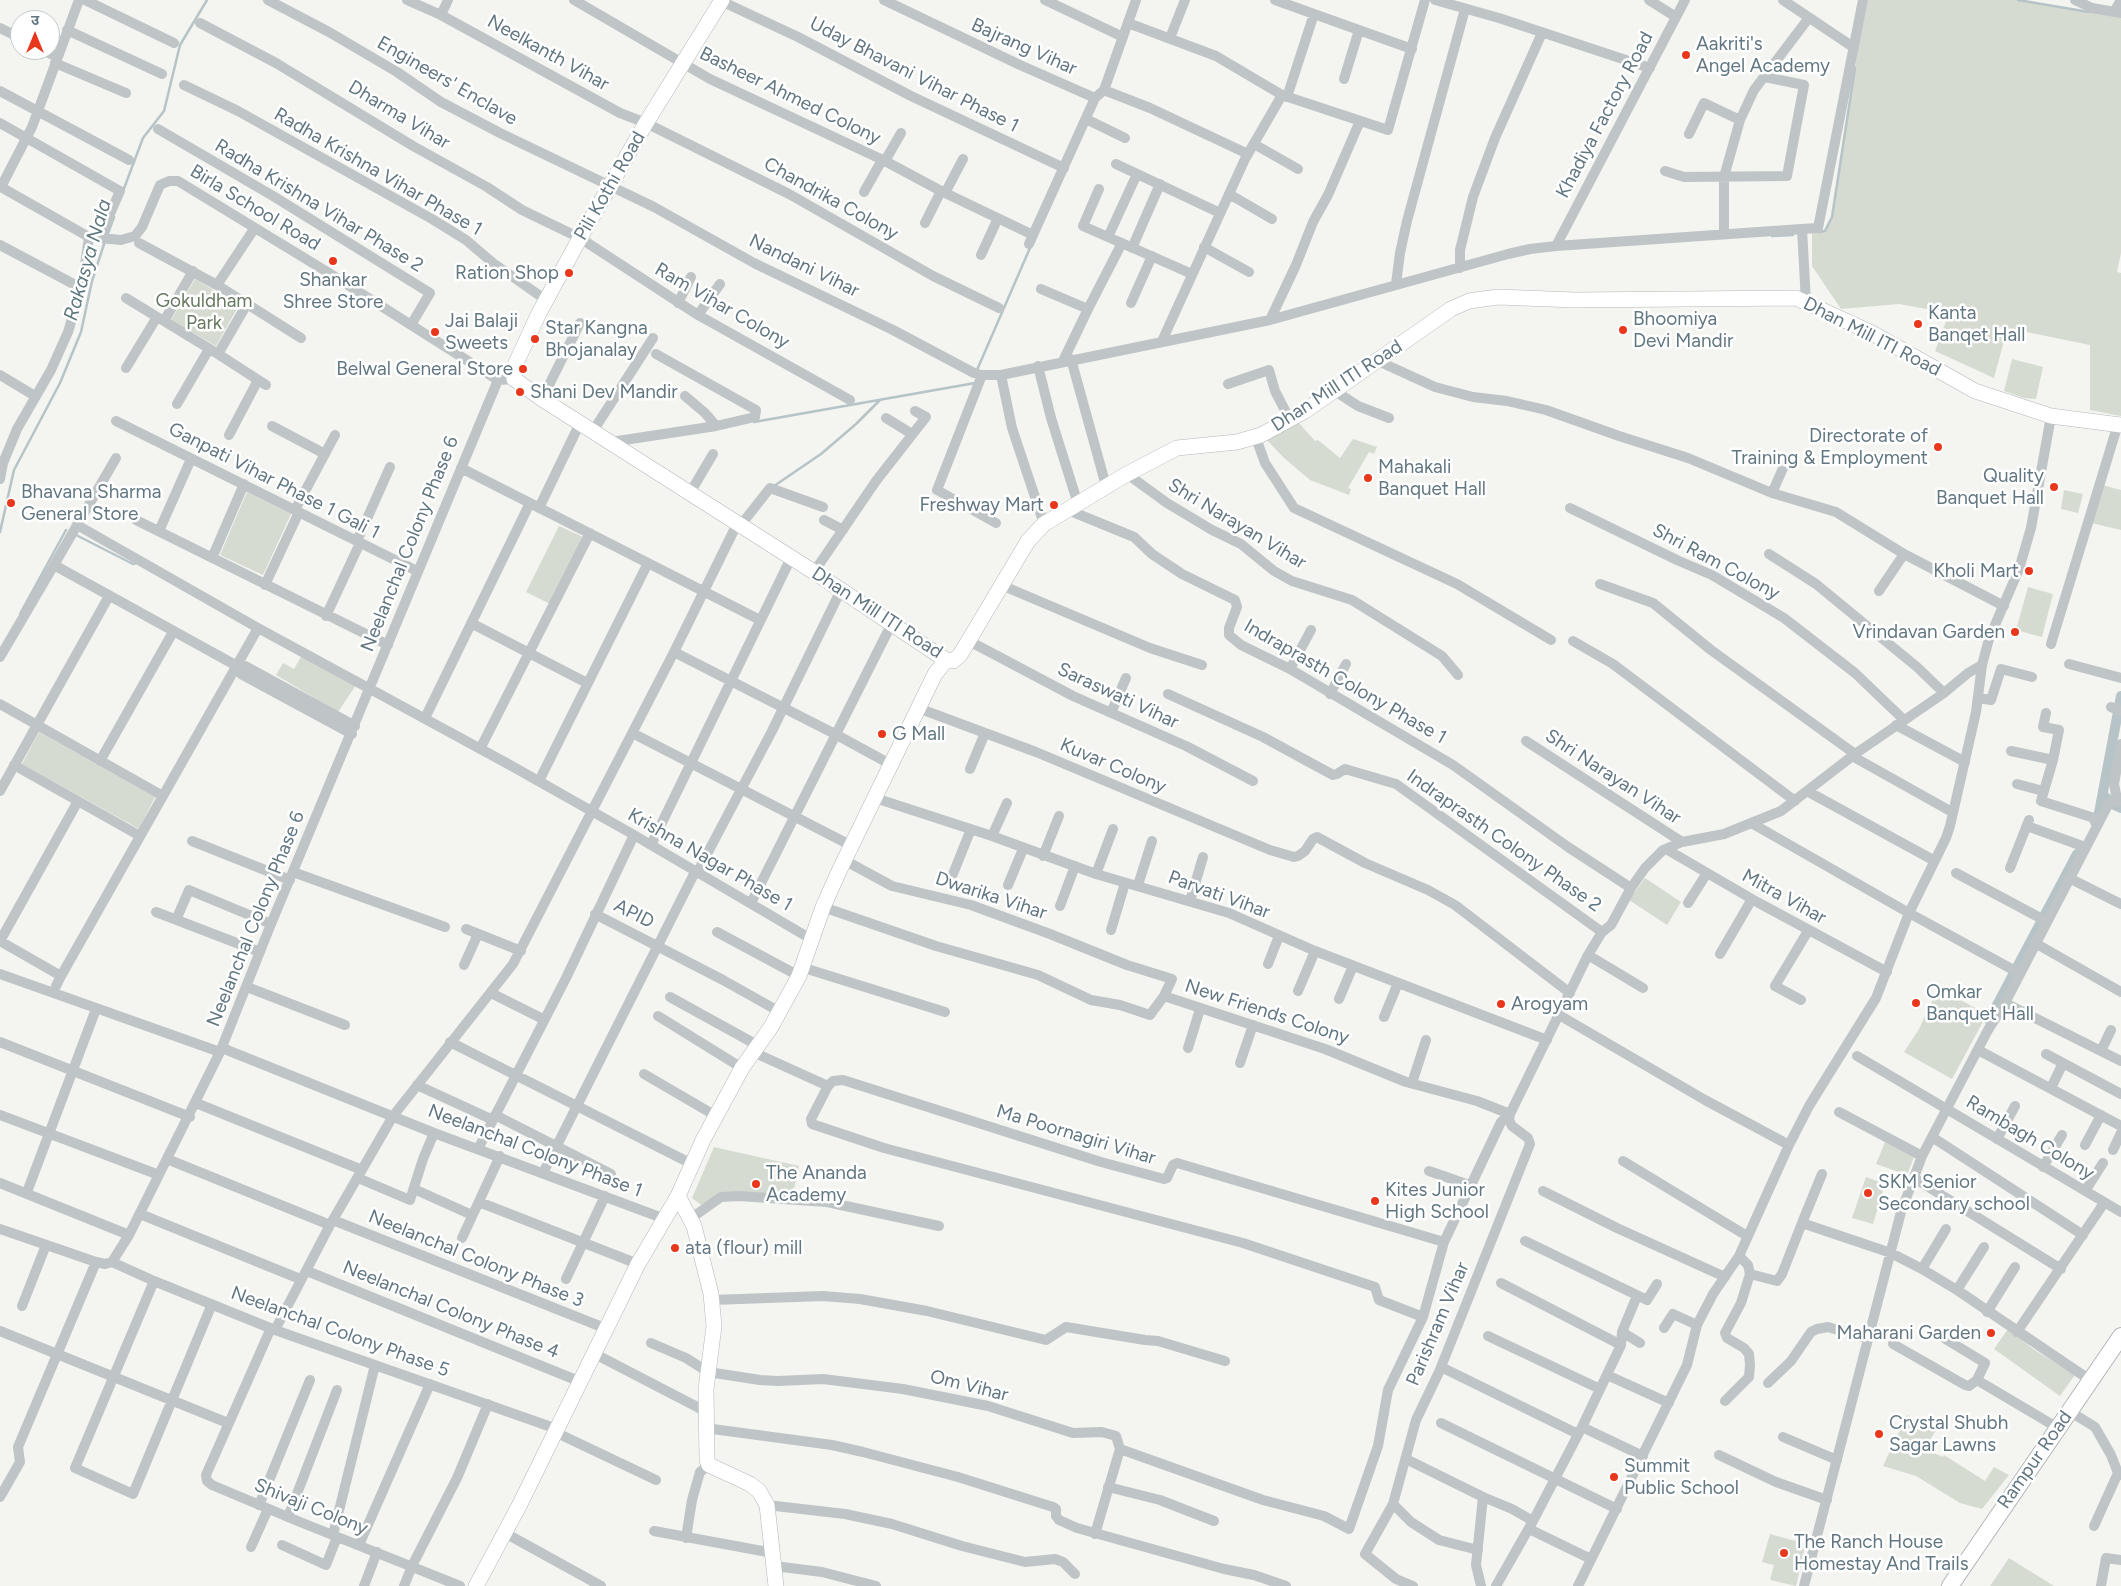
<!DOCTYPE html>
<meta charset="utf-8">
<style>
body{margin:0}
#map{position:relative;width:2121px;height:1586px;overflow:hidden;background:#f4f4f0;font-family:Figtree,"Noto Sans Devanagari",sans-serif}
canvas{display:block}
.north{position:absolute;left:10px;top:10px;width:50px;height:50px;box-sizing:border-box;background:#fff;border:1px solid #c0c9cd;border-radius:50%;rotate:0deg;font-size:14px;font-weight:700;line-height:20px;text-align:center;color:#627782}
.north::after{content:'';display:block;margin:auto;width:18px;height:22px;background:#e9371c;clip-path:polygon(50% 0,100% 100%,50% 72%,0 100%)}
</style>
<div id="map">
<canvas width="2121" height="1586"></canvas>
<div class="north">उ</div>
</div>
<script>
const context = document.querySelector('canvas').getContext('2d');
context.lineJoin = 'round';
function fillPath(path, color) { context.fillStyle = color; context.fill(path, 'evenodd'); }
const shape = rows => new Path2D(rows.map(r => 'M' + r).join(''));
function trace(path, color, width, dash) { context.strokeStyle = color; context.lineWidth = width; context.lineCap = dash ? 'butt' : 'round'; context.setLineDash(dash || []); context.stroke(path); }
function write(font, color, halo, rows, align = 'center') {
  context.font = font + ' Figtree,sans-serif'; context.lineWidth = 5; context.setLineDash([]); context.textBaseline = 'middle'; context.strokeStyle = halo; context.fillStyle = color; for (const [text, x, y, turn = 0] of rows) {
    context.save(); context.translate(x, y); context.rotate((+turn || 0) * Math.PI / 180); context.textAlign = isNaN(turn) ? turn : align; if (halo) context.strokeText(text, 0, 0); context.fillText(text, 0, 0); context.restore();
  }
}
fillPath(shape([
 [1868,0,2018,0,2121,17,2121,253,2117,272,2121,273,2121,416,2090,410,2090,345,1997,326,1995,334,2005,337,1994,378,1935,351,1949,313,1899,304,1841,309,1812,266,1812,233,1825,230,1832,217,1858,48],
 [195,279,239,305,216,346,171,320],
 [2012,359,2043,367,2036,399,2024,398,2004,391],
 [1298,422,1315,441,1318,440,1340,458,1353,439,1377,447,1374,454,1369,452,1348,488,1351,489,1349,495,1310,480,1284,458,1265,438],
 [2102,485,2121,490,2121,530,2091,523],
 [2064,490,2083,494,2078,513,2061,509],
 [247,492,291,514,263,575,220,555],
 [559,526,583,537,550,604,526,592],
 [2028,587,2053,594,2042,637,2016,630],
 [302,655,356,685,338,712,276,675,283,663,294,669],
 [39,732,155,797,139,829,22,764],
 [1645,878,1681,902,1667,925,1629,900],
 [1938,988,1981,1011,1981,1013,1986,1016,1952,1079,1904,1052,1919,1029],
 [1885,1142,1914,1157,1907,1175,1876,1164],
 [714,1147,799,1166,792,1199,721,1194,701,1205,692,1198],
 [1866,1177,1885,1184,1873,1224,1852,1218],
 [2008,1329,2033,1349,2075,1375,2060,1396,1994,1349],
 [1907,1415,1936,1430,1925,1449,1943,1457,1944,1455,1985,1481,1994,1467,2009,1475,1982,1509,1960,1503,1916,1476,1883,1466],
 [1770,1534,1806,1544,1796,1586,1770,1580,1774,1565,1762,1562],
 [2009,1558,2054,1586,1990,1586]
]), '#d6dbd1');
trace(shape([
 [2018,0,2089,12],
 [123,191,143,138,164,111,180,45,207,0],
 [1819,232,1825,231,1832,217,1855,68],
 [107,236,114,217],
 [1772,236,1793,235],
 [977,370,1030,248],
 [754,422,975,383],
 [774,486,821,454,856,424,880,400],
 [0,532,14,470,60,383,81,332,92,281,105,241],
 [76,535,133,564,136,563],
 [20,614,66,530]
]), '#b6c4c7', 2.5);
trace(shape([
 [2107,798,2108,802,2121,808],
 [2095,822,2099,813,2121,696],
 [1989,1020,2077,854]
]), '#b6c4c7', 10);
const secondary = shape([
 [722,0,646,123,580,238,539,313,516,363,514,379,542,399,814,572,946,660,953,661,960,655,1028,541,1044,524,1127,474,1177,448,1237,442,1261,435,1305,411,1451,309,1469,301,1498,297,1575,300,1796,298,1872,333,1975,391,2051,416,2121,425],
 [678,1196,694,1226,711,1294,714,1326,706,1389,707,1460,709,1465,750,1484,759,1491,767,1505,776,1586],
 [476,1586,519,1506,638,1264,678,1196,703,1140,742,1068,771,1027,799,976,823,907,840,869,935,674,946,660]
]);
const primary = shape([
 [1950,1586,2121,1336]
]);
trace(secondary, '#b1b8bb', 16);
trace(primary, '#b2b7ba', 18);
trace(shape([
 [79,0,32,127,1,187,89,237],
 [85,0,174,43],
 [268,0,329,32,397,72,441,102,500,133,654,207,754,263,893,330,974,373,982,375,1001,375,1270,320,1508,254,1530,249,1556,246,1802,229,1806,302],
 [407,0,441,15,620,113,646,123,789,194,933,276,999,308],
 [574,0,710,79,885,161,941,191,1033,235,1029,244],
 [884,0,1020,65,1095,98],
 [1045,0,1123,37],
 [1275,0,1412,49],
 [1435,0,1499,18,1650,68],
 [1649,0,1676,17],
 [1783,0,1853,47],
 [2075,0,2092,8,2121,13],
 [721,1,798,37,911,96,1064,168],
 [2114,12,2121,0],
 [441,15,448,0],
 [200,23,276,63,413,146,487,187,522,210,580,238,698,315,850,400],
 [1128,23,1216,56,1282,95,1388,130,1425,0],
 [0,28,20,38],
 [67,30,162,74],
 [1170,38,1185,0],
 [43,50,57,57],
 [55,63,126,93],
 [1344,79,1359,30],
 [184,85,238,111,432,219,466,240,493,263,546,300],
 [1104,90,1150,108,1248,154],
 [0,91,129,160],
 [1287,97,1314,14],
 [1086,119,1125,138],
 [0,123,120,191,99,239],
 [158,129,273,196,430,293,411,325],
 [1689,134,1704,103,1740,120],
 [1254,144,1298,169],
 [885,161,901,133],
 [1116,164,1220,213],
 [1665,171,1684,177,1787,176,1804,85,1765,77],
 [1099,189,1083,226,1192,274],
 [864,192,882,160],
 [945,193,963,159],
 [1229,194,1272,219],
 [925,223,941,191],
 [254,229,217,285,301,338],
 [1802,229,1818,228,1863,0],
 [1724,234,1724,177,1740,120,1754,90,1808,19],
 [1033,235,1095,98,1104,90,1136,0],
 [1108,237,1137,174],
 [139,243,217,285],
 [0,245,81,288],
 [1556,246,1685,0],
 [1204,247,1249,272],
 [1132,248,1160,184],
 [981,255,998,218],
 [1460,268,1460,250,1473,197,1495,138,1542,33],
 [193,271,164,321,218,354,247,304],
 [1396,284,1400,253,1407,221,1465,9],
 [1041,289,1088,309,1063,361],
 [126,298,162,320],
 [678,303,691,277],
 [1131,303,1152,256],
 [1088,309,1122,243],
 [698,315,720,284],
 [1270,320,1296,265,1313,222,1328,195,1360,121],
 [1162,341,1245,159,1282,95],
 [218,354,266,385],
 [1071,359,1106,486],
 [1378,361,1435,387,1473,397,1507,401,1546,410,1619,436,1688,458,1772,493,1836,512,1904,554,2004,606],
 [1038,366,1051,418,1078,504],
 [126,368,157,317],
 [0,375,35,396],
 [982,375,937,490,996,523],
 [1001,375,1012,428,1044,524],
 [1228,384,1269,370,1275,391,1290,420],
 [1335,391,1358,406,1389,418],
 [685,396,705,413,716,426],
 [542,399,580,323],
 [177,404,209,349],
 [886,418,912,434],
 [116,421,417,571],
 [272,426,325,454],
 [593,431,653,338],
 [229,435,258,380],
 [1256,438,1265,463,1294,508,1457,584,1551,640],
 [611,442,716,426,755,417,756,410,656,354],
 [461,468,760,620],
 [1127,474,1167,503,1212,530,1241,544,1274,571,1292,581,1352,600,1442,656,1458,675],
 [0,479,3,463,17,429,51,370,68,332,82,286,89,237,121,240,135,236,142,227,160,185,169,181,178,181,329,273,498,380,514,379],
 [690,493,713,454],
 [1772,493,1784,466],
 [539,508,580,423],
 [1570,508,1679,561,1712,575,1784,618,1855,673,1903,719],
 [295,510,335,435],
 [1068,510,1134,537,1152,554,1182,574,1235,600,1237,607,1229,628,1229,635,1241,645,1290,669,1453,765,1568,847,1631,888],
 [136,520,388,645],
 [824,520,843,530],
 [77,525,258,628,510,765,634,835,811,939],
 [740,526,770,488,823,507],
 [159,531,191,459],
 [357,541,390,467],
 [1769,554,1816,584,1917,667,1944,693],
 [212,558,244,484],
 [54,565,116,458],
 [814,572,876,481,926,417,915,411],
 [1600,584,1653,603,1711,650,1855,754],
 [265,585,299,512],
 [1001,585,1150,648,1202,665],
 [1879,591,1904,554],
 [326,616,360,543],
 [471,623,587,683],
 [969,641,1073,696,1186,746,1253,781],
 [1573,641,1613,664,1795,801],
 [2051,644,2118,424],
 [674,652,835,734,890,764],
 [0,657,54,565,237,666,241,674,352,734],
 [2069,664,2121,678],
 [237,666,245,666,355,726],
 [1290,669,1311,630],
 [1168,694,1263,737,1333,775,1337,774,1345,769,1396,784,1602,932],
 [1330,694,1346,664],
 [1978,698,1991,700,2001,669,2032,677],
 [0,704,163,796],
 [2111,707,2121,711],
 [918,708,1036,752,1270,850,1294,857,1298,856,1305,851,1313,839,1317,837,1365,863,1428,890,1455,905,1570,993],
 [1111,713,1126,678],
 [2046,713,2043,727,2059,730,2053,760,2041,801,2091,817,2099,822],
 [425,718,530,503],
 [1896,725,1965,762],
 [638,736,852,846],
 [1526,741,1682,842],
 [480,749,590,533],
 [2011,751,2053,760],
 [1852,756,1952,812],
 [100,761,173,632],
 [14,765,140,836],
 [970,769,985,733],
 [539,781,648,563],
 [2017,784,2043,791],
 [0,791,109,596],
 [1807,791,1933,860],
 [875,798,992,836,1096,874,1229,913,1315,951,1547,1040],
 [2117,799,2114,784,2121,744],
 [1753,824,1909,913,2019,973],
 [2027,826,2085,847],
 [992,836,1007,803],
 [192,841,290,880],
 [651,845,791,558],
 [1666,849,1757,902,1887,972],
 [1043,856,1059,816],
 [844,860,892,886,971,905,1050,934,1127,965,1172,979,1164,996],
 [2010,868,2029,820],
 [293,872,445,927],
 [697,873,772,731,841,590],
 [1956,873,2046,921],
 [953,874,971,829],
 [1096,874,1113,829],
 [2069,878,2121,904],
 [1008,885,1023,849],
 [1138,885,1152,841],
 [1190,901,1203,857],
 [751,903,892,623],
 [1688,903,1707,873],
 [1060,906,1075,866],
 [823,907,936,946,1038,975,1091,1000,1120,1005,1150,1015,1164,996,1325,1049,1406,1082,1477,1101,1510,1114],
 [156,912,260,952],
 [595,914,723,980,780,1012],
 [176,920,189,890,271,924],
 [466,929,521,951],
 [1111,930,1125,883],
 [717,932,799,976],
 [0,941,61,976,258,628],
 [0,941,78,801],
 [2035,943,2121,992],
 [1720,954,1752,899],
 [1588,955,1643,988],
 [1268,964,1279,936],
 [464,965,478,934],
 [801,967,945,1012],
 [0,974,220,1052],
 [56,986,61,976],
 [247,987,345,1025],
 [1298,991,1315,951],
 [491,993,543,1019],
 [670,997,757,1045],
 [1339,999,1353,966],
 [1801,1000,1775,986,1808,931],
 [2005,1003,2121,1061],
 [1559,1015,1705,1100,1789,1145],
 [658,1016,742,1068],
 [1384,1017,1398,983],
 [0,1042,190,1117],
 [450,1042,692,1164],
 [222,1048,434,1133,665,1219],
 [1188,1048,1200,1009],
 [1978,1050,2121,1126],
 [2101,1051,2111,1030],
 [753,1052,828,1086,833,1081,843,1080,1101,1162,1164,1179,1167,1178,1173,1165,1177,1163,1444,1242],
 [2046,1054,2121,1094],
 [1857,1056,2121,1212],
 [1240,1063,1253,1025],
 [644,1074,716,1116],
 [1412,1083,1426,1040],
 [417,1085,493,1120],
 [828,1086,811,1119,812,1124,884,1148,1243,1243,1375,1287,1379,1300,1423,1317],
 [2051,1088,2063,1063],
 [196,1103,362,1170],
 [1839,1112,1922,1156],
 [0,1115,159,1175],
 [495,1115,611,1174],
 [1932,1137,2083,1235],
 [1997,1139,2015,1106],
 [2085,1145,2101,1115],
 [478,1149,566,978,634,835],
 [2113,1150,2121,1133],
 [167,1159,330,1225],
 [1623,1161,1747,1236],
 [2043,1167,2062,1135],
 [1429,1171,1472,1186],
 [543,1173,695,872],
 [358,1178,410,1200,423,1159,434,1133],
 [1914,1178,2061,1269],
 [0,1183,129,1235],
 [414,1189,472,1215],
 [1543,1191,1617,1228,1725,1277],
 [2085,1191,2103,1163],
 [27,1192,96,1009],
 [479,1202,638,1264],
 [140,1214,300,1279],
 [690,1219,721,1197,739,1196,827,1202,939,1226],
 [333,1220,607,1329],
 [1802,1223,1822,1174],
 [0,1229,96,1262],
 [462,1238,500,1156],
 [1525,1241,1647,1300,1657,1284],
 [112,1262,154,1281,275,1330,557,1429],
 [1922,1269,1946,1229],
 [307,1271,581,1382],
 [1750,1274,1777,1281,1782,1274,1802,1223,1891,1253,1922,1269,1957,1290,2090,1380],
 [566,1279,605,1196],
 [154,1281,75,1468,133,1494,212,1304],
 [1501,1283,1621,1345],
 [1957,1290,1984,1247],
 [712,1300,823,1296,860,1299,927,1311,1046,1340,1066,1327,1145,1340,1158,1341,1225,1361],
 [22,1306,46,1245],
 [1987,1312,2015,1267],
 [271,1328,206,1475,207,1481,212,1485,300,1522,460,1586],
 [1664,1328,1673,1314,1697,1325],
 [275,1330,330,1225,393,1116,513,964,674,652,737,524],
 [0,1331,228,1423],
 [1622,1332,1640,1343],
 [2017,1332,2104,1203],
 [1488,1336,1600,1389],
 [1944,1338,1985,1363,1977,1380],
 [651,1343,686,1358,708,1372,760,1380,778,1381,823,1379,903,1389,988,1406,1073,1433,1102,1432,1116,1436,1120,1449,1095,1534],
 [1893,1344,1965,1385,1969,1386,1977,1380,2058,1428],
 [595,1354,705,1411],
 [1441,1367,1578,1434],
 [1607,1375,1669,1403],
 [1768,1383,1791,1361,1811,1332,1817,1329,1828,1327,1868,1339],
 [1725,1401,1749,1377,1750,1365,1749,1354,1744,1348,1727,1338,1725,1333,1741,1303,1750,1274,1748,1265,1739,1256],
 [2069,1411,2095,1427,2111,1455,2118,1473,2121,1475],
 [1441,1423,1617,1509],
 [1582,1427,1643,1456],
 [705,1428,832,1445,863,1452,958,1477,1053,1507,1056,1509,1056,1516,1059,1520,1077,1528,1224,1569,1254,1575,1286,1586],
 [555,1432,656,1480],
 [1783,1437,1837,1460],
 [1120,1449,1263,1500,1324,1516,1349,1529,1378,1446,1388,1390,1423,1317,1444,1242,1501,1122,1510,1114,1588,955,1602,932,1611,925,1631,888,1645,868,1663,850,1682,842,1724,834,1781,811,1855,754,1944,693,1968,673,1982,665],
 [1719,1455,1776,1482,1827,1500],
 [1406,1459,1483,1497,1512,1509,1533,1521],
 [1108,1487,1160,1500,1214,1521],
 [0,1497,20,1462,18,1447,96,1262,105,1264,112,1262,129,1235,220,1052,271,924,498,380],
 [1393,1504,1411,1522,1439,1540,1478,1550],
 [259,1505,310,1380],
 [767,1505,845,1514,892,1524,962,1546,1025,1562,1055,1559,1063,1562,1075,1574],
 [288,1517,337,1390],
 [2094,1526,2118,1473],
 [1529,1529,1591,1559],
 [654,1531,773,1553],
 [505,1533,601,1586],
 [333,1535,375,1365],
 [686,1538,692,1500,700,1472,709,1465],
 [282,1545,326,1565,337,1537],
 [359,1545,430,1384],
 [251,1547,268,1509],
 [774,1566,822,1572,876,1586],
 [364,1586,377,1552],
 [404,1586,412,1566,457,1478,488,1404],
 [1413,1586,1396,1579,1365,1554,1393,1504,1416,1420,1439,1372,1530,1144,1528,1138,1512,1126,1509,1120,1510,1114],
 [1481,1586,1476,1565,1483,1497],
 [1496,1586,1533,1521,1582,1427,1621,1345,1622,1332,1637,1296],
 [1578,1586,1687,1365,1697,1325,1713,1294,1739,1256,1789,1145,1809,1106,1876,998,1909,913,1946,838,1950,826,1976,712,1982,665,1989,639,2019,569,2031,528,2051,416],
 [1804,1586,1901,1212,1922,1156,1988,1030,2005,1003,2108,805,2117,799,2121,801],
 [2101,1586,2106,1558,2121,1560]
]), '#bfc4c6', 10);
trace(secondary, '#fff', 15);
trace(primary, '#fff', 16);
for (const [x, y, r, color] of [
 [1686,55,5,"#e9371c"],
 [333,261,5,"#e9371c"],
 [569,273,5,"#e9371c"],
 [1918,324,5,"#e9371c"],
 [1623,330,5,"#e9371c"],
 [435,332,5,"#e9371c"],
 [535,339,5,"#e9371c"],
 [523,369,5,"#e9371c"],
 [520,392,5,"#e9371c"],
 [1938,447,5,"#e9371c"],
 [1368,478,5,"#e9371c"],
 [2054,487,5,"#e9371c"],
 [11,503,5,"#e9371c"],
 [1054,505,5,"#e9371c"],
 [2029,571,5,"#e9371c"],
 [2015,632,5,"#e9371c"],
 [882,734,5,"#e9371c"],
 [1916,1003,5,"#e9371c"],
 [1501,1004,5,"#e9371c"],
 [756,1184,5,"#e9371c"],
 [1868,1193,5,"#e9371c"],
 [1375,1201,5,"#e9371c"],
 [675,1248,5,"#e9371c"],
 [1991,1333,5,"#e9371c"],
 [1879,1434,5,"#e9371c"],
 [1614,1477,5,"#e9371c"],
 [1784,1553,5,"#e9371c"]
]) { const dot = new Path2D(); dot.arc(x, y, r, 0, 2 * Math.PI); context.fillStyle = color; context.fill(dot); trace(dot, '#fff', 2); }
write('19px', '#627782', '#fff', [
 ["Aakriti's",1696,44],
 ["Angel Academy",1696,66],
 ["Ration Shop",559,273,"right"],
 ["Shankar",333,280,"center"],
 ["Shree Store",333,302,"center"],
 ["Kanta",1928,313],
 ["Banqet Hall",1928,335],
 ["Bhoomiya",1633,319],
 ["Devi Mandir",1633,341],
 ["Jai Balaji",445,321],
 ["Sweets",445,343],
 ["Star Kangna",545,328],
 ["Bhojanalay",545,350],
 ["Belwal General Store",513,369,"right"],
 ["Shani Dev Mandir",530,392],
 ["Directorate of",1928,436,"right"],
 ["Training & Employment",1928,458,"right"],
 ["Mahakali",1378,467],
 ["Banquet Hall",1378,489],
 ["Quality",2044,476,"right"],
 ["Banquet Hall",2044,498,"right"],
 ["Bhavana Sharma",21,492],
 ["General Store",21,514],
 ["Freshway Mart",1044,505,"right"],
 ["Kholi Mart",2019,571,"right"],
 ["Vrindavan Garden",2005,632,"right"],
 ["G Mall",892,734],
 ["Omkar",1926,992],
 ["Banquet Hall",1926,1014],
 ["Arogyam",1511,1004],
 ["The Ananda",766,1173],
 ["Academy",766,1195],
 ["SKM Senior",1878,1182],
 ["Secondary school",1878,1204],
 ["Kites Junior",1385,1190],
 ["High School",1385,1212],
 ["ata (flour) mill",685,1248],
 ["Maharani Garden",1981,1333,"right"],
 ["Crystal Shubh",1889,1423],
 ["Sagar Lawns",1889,1445],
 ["Summit",1624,1466],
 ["Public School",1624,1488],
 ["The Ranch House",1794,1542],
 ["Homestay And Trails",1794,1564]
], 'left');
write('19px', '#627782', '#fff', [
 ["Bajrang Vihar",1024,47,24],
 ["Neelkanth Vihar",548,53,29],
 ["Uday Bhavani Vihar Phase 1",914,75,27],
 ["Engineers' Enclave",447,81,30],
 ["Basheer Ahmed Colony",790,96,26],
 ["Dharma Vihar",399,115,31],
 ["Khadiya Factory Road",1605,115,-62],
 ["Radha Krishna Vihar Phase 1",378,172,30],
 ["Pili Kothi Road",610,186,-60],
 ["Chandrika Colony",831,199,29],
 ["Radha Krishna Vihar Phase 2",319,206,31],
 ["Birla School Road",255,208,31],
 ["Nandani Vihar",804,266,26],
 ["Ram Vihar Colony",722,306,30],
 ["Dhan Mill ITI Road",1872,337,27],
 ["Dhan Mill ITI Road",1337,386,-33],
 ["Ganpati Vihar Phase 1 Gali 1",274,481,27],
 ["Shri Narayan Vihar",1237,524,31],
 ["Neelanchal Colony Phase 6",410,544,-68],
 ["Shri Ram Colony",1716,562,28],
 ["Dhan Mill ITI Road",877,613,33],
 ["Indraprasth Colony Phase 1",1345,682,30],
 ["Saraswati Vihar",1118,696,25],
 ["Kuvar Colony",1113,766,23],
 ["Shri Narayan Vihar",1613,777,33],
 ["Indraprasth Colony Phase 2",1504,841,35],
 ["Krishna Nagar Phase 1",710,860,30],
 ["Parvati Vihar",1219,895,20],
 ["Dwarika Vihar",991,896,18],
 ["Mitra Vihar",1784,897,29],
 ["APID",634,914,27],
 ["Neelanchal Colony Phase 6",256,919,-68],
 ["New Friends Colony",1267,1012,18],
 ["Ma Poornagiri Vihar",1076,1135,17],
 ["Rambagh Colony",2030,1138,31],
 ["Neelanchal Colony Phase 1",535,1151,21],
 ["Neelanchal Colony Phase 3",476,1259,22],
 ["Neelanchal Colony Phase 4",451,1310,22],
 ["Parishram Vihar",1438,1324,-67],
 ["Neelanchal Colony Phase 5",340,1332,20],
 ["Om Vihar",969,1386,14],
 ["Rampur Road",2035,1460,-55],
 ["Shivaji Colony",311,1507,22]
]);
write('19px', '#687961', '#fff', [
 ["Gokuldham",204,301],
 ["Park",204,323]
]);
write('italic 20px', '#5e7a7f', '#fff', [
 ["Rakasya Nala",88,260,-74]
]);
</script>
